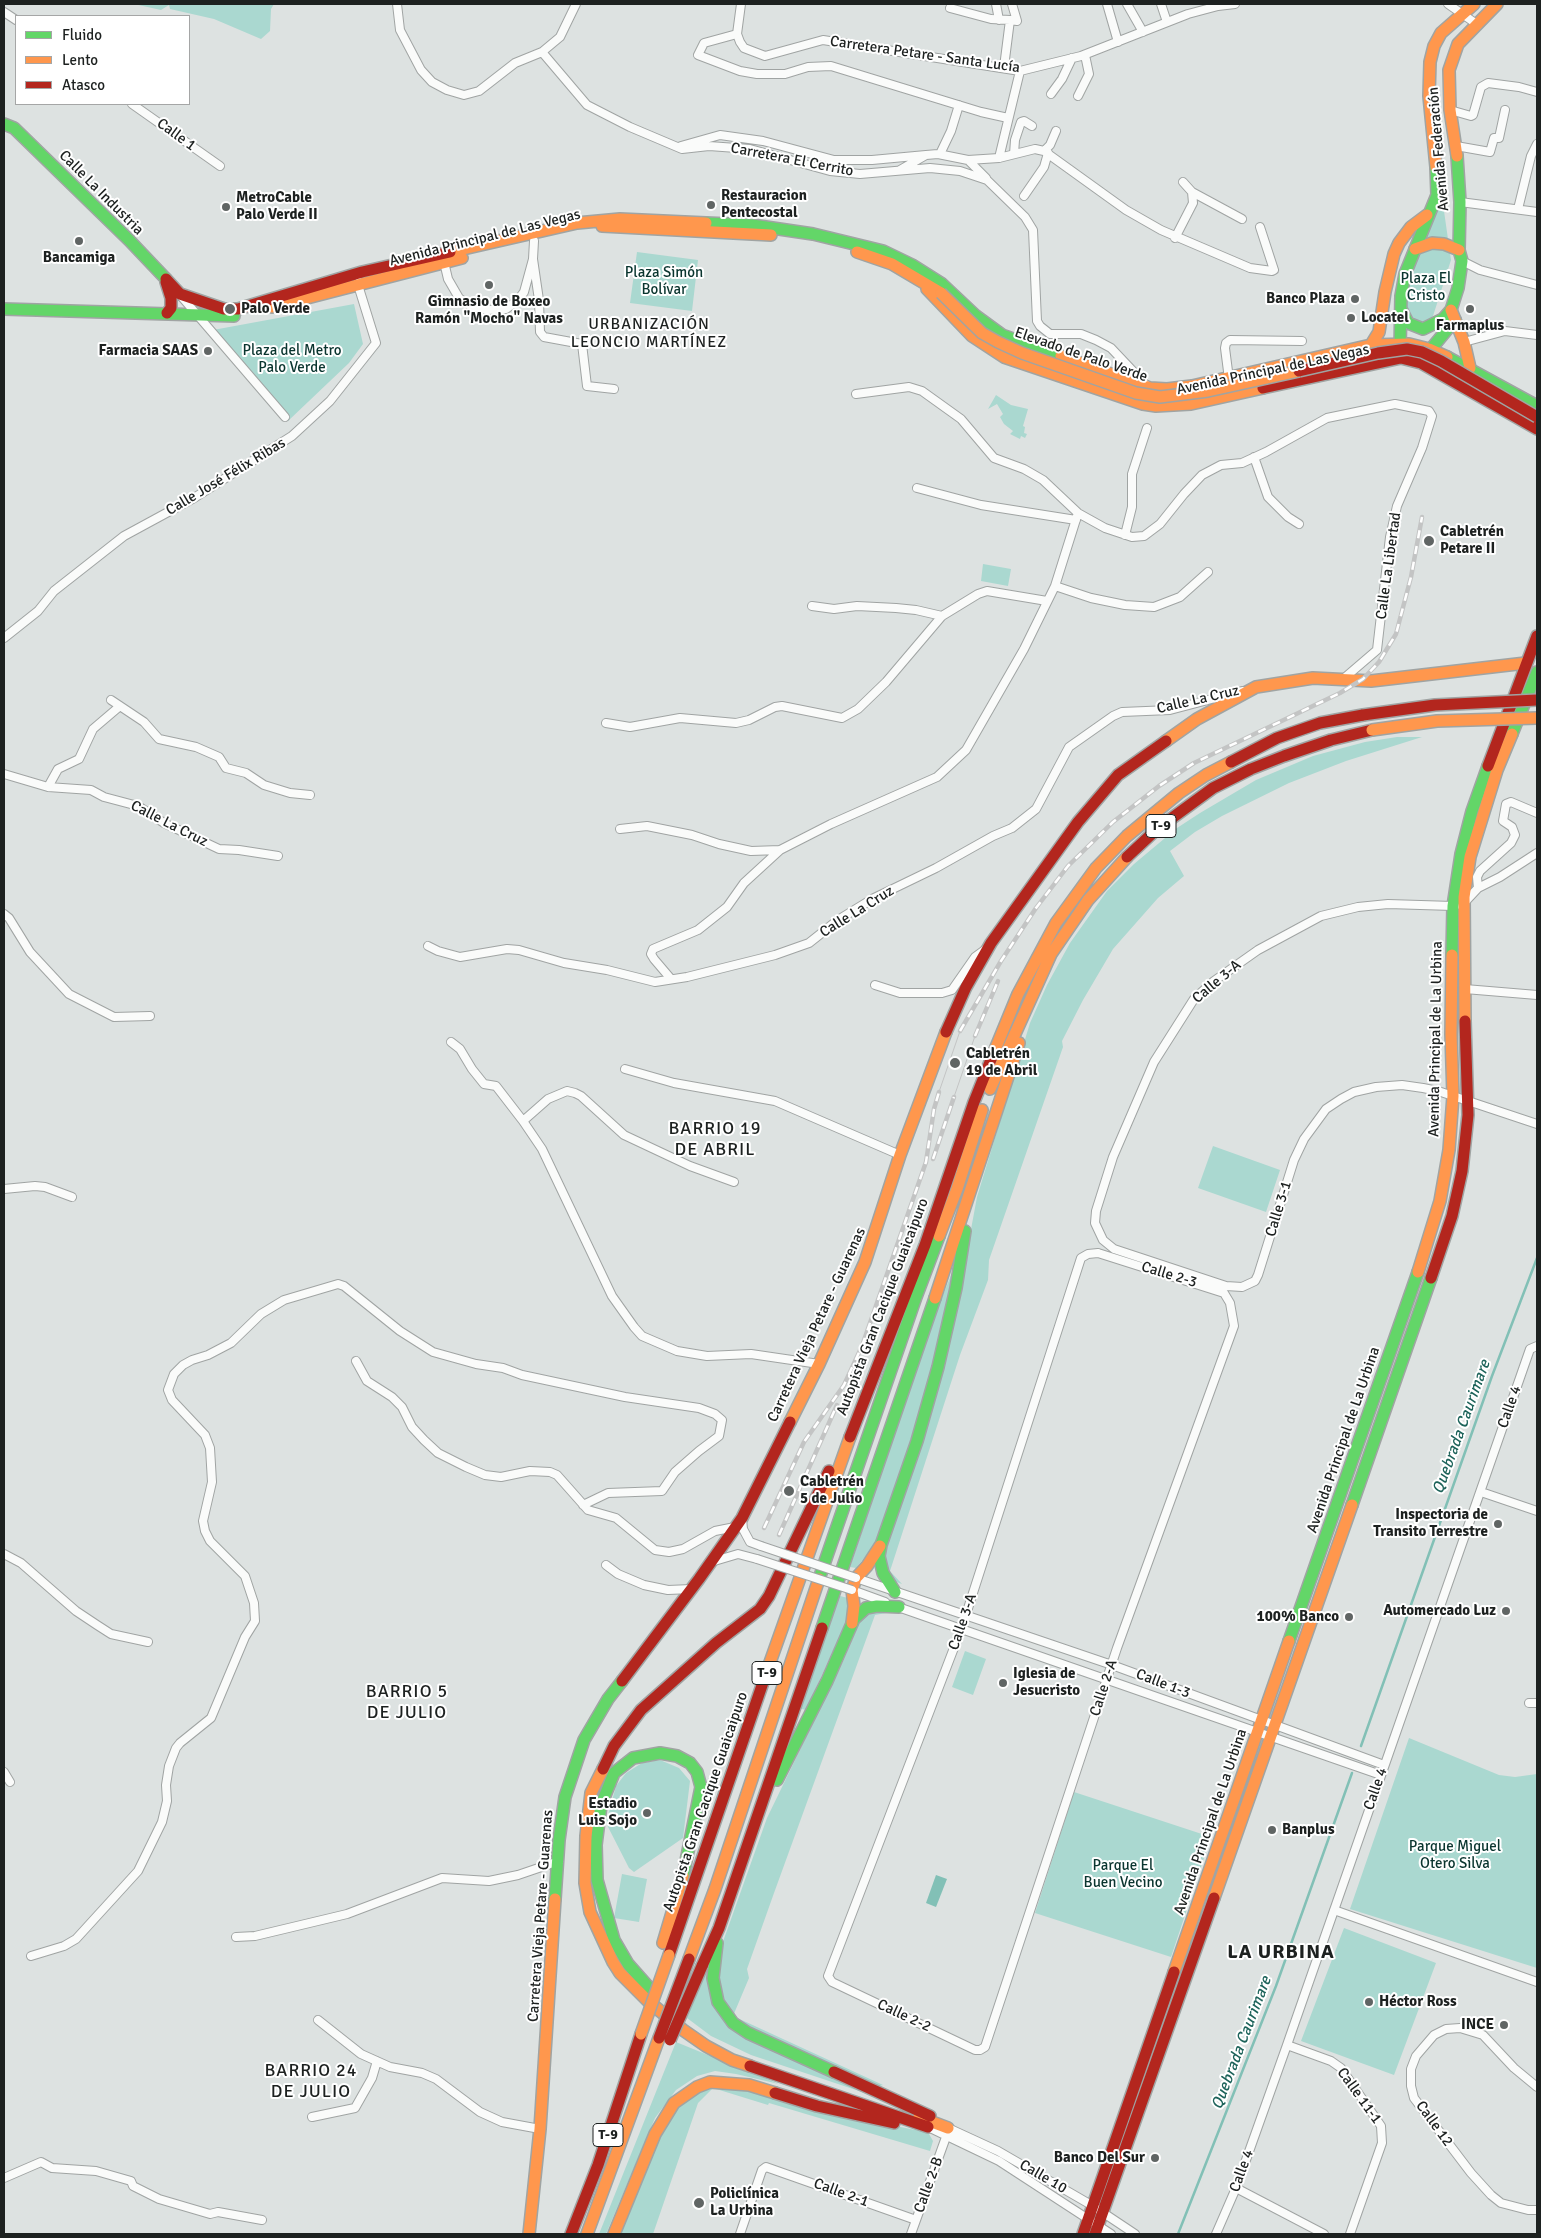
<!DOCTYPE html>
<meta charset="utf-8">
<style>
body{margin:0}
#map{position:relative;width:1541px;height:2238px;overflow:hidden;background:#dde2e1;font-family:Signika,sans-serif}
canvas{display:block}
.frame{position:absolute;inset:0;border:5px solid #1d2120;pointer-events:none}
.legend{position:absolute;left:15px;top:15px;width:175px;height:90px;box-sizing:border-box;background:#fff;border:1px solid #a5a6a6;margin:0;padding:6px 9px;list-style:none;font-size:15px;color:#1d2120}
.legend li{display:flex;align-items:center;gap:10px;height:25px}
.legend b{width:25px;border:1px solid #a5a6a6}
</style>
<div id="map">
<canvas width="1541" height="2238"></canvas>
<div class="frame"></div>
<ul class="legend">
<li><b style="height:6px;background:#63d668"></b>Fluido</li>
<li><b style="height:6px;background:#ff974d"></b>Lento</li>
<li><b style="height:6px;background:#b3261e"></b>Atasco</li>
</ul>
</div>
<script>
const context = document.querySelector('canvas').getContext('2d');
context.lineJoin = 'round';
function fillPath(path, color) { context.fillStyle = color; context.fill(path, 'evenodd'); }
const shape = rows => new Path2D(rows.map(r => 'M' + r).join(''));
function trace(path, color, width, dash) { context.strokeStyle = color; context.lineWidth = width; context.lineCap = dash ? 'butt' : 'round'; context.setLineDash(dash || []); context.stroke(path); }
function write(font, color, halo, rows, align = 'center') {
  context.font = font + ' Signika,sans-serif'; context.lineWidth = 4; context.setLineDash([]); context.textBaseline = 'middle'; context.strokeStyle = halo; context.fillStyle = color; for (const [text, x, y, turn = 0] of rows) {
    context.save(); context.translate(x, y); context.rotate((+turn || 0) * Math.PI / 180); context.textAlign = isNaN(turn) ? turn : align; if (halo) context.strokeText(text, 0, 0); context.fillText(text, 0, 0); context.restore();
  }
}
fillPath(shape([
 [134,4,274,4,271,9,270,31,261,39,214,19,170,9,169,5,161,10],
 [1442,197,1451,260,1433,316,1427,323,1413,324,1405,310,1410,280,1426,232],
 [637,252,698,260,692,311,630,303],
 [354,304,363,344,349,363,288,421,241,367,213,330],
 [996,395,1011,405,1028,409,1023,426,1025,427,1024,433,1027,434,1025,438,1021,436,1020,439,1010,434,1013,431,1004,424,1000,417,1003,414,997,404,988,409],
 [983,564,1011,569,1008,586,981,581],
 [1397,737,1422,737,1346,761,1289,783,1222,816,1195,832,1170,851,1184,876,1158,898,1113,949,1083,1000,1062,1041,1063,1047,989,1260,988,1280,960,1355,890,1571,902,1584,894,1581,883,1560,964,1267,977,1197,1030,1023,1047,985,1070,943,1107,891,1134,864,1177,828,1200,813,1256,780,1313,756,1365,742],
 [1213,1146,1280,1170,1266,1212,1198,1188],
 [955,1265,925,1400,876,1543,856,1568,850,1567,930,1328],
 [836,1595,848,1598,848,1618,806,1710,798,1708],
 [876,1611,892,1612,875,1615,774,1893,747,1969,749,1978,733,2016,883,2085,879,2086,867,2084,750,2031,736,2022,726,2010,717,1982,720,1950,767,1818,844,1659,862,1616,868,1612],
 [965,1651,986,1659,973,1695,952,1687],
 [1409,1738,1499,1775,1515,1777,1537,1774,1537,1968,1350,1909],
 [660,1760,679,1768,690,1781,683,1838,634,1872,629,1868,606,1823,616,1786,626,1773,642,1763],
 [1074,1792,1211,1837,1171,1957,1035,1913],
 [622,1874,647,1879,639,1922,614,1918],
 [1344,1928,1436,1963,1394,2075,1301,2041],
 [706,1969,723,2018,889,2101,751,2055,711,2036,687,2018],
 [676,2042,779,2084,736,2074,715,2071,697,2076,676,2090,655,2118,606,2234,599,2234],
 [708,2086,734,2086,850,2117,921,2131,929,2134,933,2141,930,2151,769,2103,768,2105,713,2088,698,2103,653,2234,618,2234,661,2131,675,2108,698,2091]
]), '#aad8d0');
fillPath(shape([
 [936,1875,947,1879,936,1907,926,1903]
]), '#82c0b6');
trace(shape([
 [1361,1746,1492,1376,1537,1258],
 [1178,2234,1276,1986,1352,1773]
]), '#82c0b6', 2.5);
const street = shape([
 [397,4,400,30,421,70,432,82,447,90,464,95,479,91,515,63,542,52,560,37,576,4],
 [741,4,737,34,740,42,744,48,765,56,823,40,1020,71,1081,56,1188,14,1218,6,1235,4],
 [996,4,999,20],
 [1107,4,1118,42],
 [1127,4,1143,32],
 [1161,4,1167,22],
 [1448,4,1478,25],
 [950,8,991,19,1010,20,1004,67],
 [4,12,16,20],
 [1010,20,1017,21,1012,4],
 [737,34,704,43,698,55,740,71,757,74,785,74,808,67,831,66,981,112,1008,118],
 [542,52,587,105,630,127,682,149,709,146,750,149,830,171,860,174,930,168,960,171,987,180,1025,217,1033,230,1037,321,1040,326,1050,334,1081,334,1096,340,1111,348,1146,385],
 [1051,94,1062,79,1072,58],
 [1078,96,1089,74,1085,55],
 [132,104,220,166],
 [1450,110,1471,116,1473,115,1481,87,1488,83,1519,87,1537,92],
 [681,146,720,135,763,141,834,160,872,160,926,155],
 [1456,146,1490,152,1494,138,1499,138,1505,110],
 [1044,151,1050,145,1056,131],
 [940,154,951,131,959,105],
 [1014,154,1015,140,1021,122,1024,121,1032,126],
 [999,158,1020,71],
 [968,160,999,158,1035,149,1044,151,1126,210,1161,230,1250,268,1272,271,1274,270,1260,227],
 [900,170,926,155,938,154,968,160,986,178],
 [1192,192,1242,219],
 [1024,196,1044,167,1048,153],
 [1460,202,1537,212],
 [1518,209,1531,156,1537,144],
 [1175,238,1193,203,1192,192,1183,182],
 [533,259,539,300,540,332,544,337,582,344,587,386,614,389],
 [1462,261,1480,270,1537,285],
 [444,262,448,279,459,298,472,307,487,310,506,309,518,300,524,292,533,259,534,241],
 [181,296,285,417],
 [1464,342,1505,331,1537,335],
 [1229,379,1225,348,1226,343,1230,340,1302,341],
 [856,394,909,387,922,391,961,419,994,458,1024,469,1043,480,1078,513,1105,528,1132,537,1144,536,1160,524,1184,494,1202,475,1221,465,1242,463,1266,452,1327,418,1395,404,1429,411,1432,416,1422,448,1397,506,1390,537,1377,650,1342,680],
 [1254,457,1268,497,1288,517,1299,524],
 [917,488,981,505,1076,520],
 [1125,535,1132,507,1132,474,1147,428],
 [1055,586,1091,598,1125,605,1154,607,1180,597,1208,572],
 [812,606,834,609,857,606,896,608,916,610,942,616],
 [4,638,38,611,54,591,124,536,194,498,292,436,330,401,376,343,358,285,359,282],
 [111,700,144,722,159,739,196,747,219,757,226,768,246,773,264,785,290,793,310,795],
 [606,723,630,727,680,718,736,723,749,720,775,707,782,706,842,718,858,709,886,682,942,616,978,594,987,591,1047,601],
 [4,774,48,787,91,790,104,797,138,806,164,823,219,849,239,850,278,856],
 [48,787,58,769,79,759,93,729,120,706],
 [620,829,647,826,692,835,719,844,751,851,780,850,831,824,937,777,966,750,1024,649,1055,586,1078,513],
 [1537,853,1500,877,1478,888,1464,903,1453,906,1388,904,1358,907,1321,916,1258,950,1214,981,1194,999,1154,1062,1113,1157,1096,1211,1095,1223,1103,1240,1114,1249,1226,1286,1242,1287,1255,1281,1258,1275,1294,1160,1304,1139,1326,1109,1341,1099,1354,1092,1376,1087,1402,1085,1423,1088,1438,1091,1537,1124],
 [1478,888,1477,877,1480,871,1511,843,1515,835,1512,827,1503,821,1506,804,1511,802,1537,813],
 [4,914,9,918,30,952,69,994,114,1017,150,1016],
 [428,946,438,951,460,957,507,949,519,950,564,963,607,970,655,982,687,977,775,955,809,943,838,920,874,898,936,868,993,836,1012,828,1036,809,1069,747,1113,716,1122,712,1170,710,1242,691],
 [671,979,654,959,651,954,653,949,698,930,727,907,744,883,780,850],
 [875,985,900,993,942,993,952,990,975,957,986,949],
 [1465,989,1537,995],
 [451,1042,460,1049,472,1069,484,1084,496,1086,523,1121,542,1149,612,1296,634,1327,642,1336,677,1351,707,1356,751,1354,819,1364],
 [625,1069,674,1083,775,1101,900,1155],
 [523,1121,548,1099,567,1091,575,1093,581,1096,624,1135,690,1166,734,1182],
 [4,1189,35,1186,45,1187,72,1197],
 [1098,1253,1224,1293,1230,1303,1234,1326,1117,1648,985,2047,980,2050,975,2050,832,1982,828,1976,962,1627,1081,1258,1088,1254,1098,1253],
 [356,1361,367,1381,392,1397,402,1407,412,1427,424,1440,438,1453,466,1467,485,1475,501,1477,530,1471,550,1472,557,1475,588,1510,616,1518,655,1550,669,1552,683,1549,715,1531,735,1527],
 [1481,1492,1537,1511],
 [742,1518,743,1529,750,1542,761,1546],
 [4,1554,21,1563,76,1611,97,1625,111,1634,148,1642],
 [711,1562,738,1554,757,1559],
 [606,1565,618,1574,644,1585,668,1590,691,1589],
 [856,1578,1112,1665,1384,1765],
 [852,1590,885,1602],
 [898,1607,1381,1775],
 [1529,1703,1537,1703],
 [4,1772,10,1782],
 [1334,1910,1537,1982],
 [236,1937,255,1936,347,1914,442,1878,489,1881,518,1875,559,1861],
 [31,1956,64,1946,76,1939,138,1871,162,1822,167,1801,166,1785,169,1766,176,1748,180,1743,211,1718,245,1637,255,1621,254,1603,245,1576,210,1541,205,1531,203,1521,212,1482,210,1448,205,1435,172,1400,168,1390,174,1374,183,1365,192,1360,208,1355,231,1343,261,1314,284,1300,338,1284,344,1286,400,1331,433,1352,476,1364,503,1368,522,1375,625,1397,699,1408,715,1414,722,1420,719,1436,699,1451,675,1472,662,1491,608,1493,583,1505],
 [318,2020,361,2054,390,2067,422,2073,436,2079,480,2112,502,2122,540,2129],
 [1287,2045,1331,2061,1341,2068,1381,2126,1382,2143,1350,2234],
 [1537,2087,1514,2068,1483,2035,1460,2028,1446,2029,1434,2035,1416,2056,1411,2069,1411,2086,1414,2098,1471,2173,1491,2195,1501,2203,1528,2210,1537,2210],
 [312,2117,355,2108,372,2078,377,2061],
 [928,2127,999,2161,1111,2234],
 [948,2128,998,2151,1093,2206,1135,2234],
 [4,2178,41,2162,52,2168,96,2171,131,2181,133,2186,159,2199,210,2214,218,2212,262,2220],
 [1236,2188,1324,2234],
 [740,2234,762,2170,766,2167,916,2220],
 [911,2234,946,2137],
 [1216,2234,1236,2188,1287,2045,1530,1349,1537,1346]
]);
const fast = shape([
 [4,124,14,128,129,240,166,279],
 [706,223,752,225,813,234,883,251,912,265,942,284,976,316,1002,335,1061,356],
 [4,309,234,316],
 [1402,311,1408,323,1423,329,1443,319,1451,310,1458,288,1462,261,1459,250,1460,202,1457,156],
 [1400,349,1401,296,1405,274,1437,195,1436,167],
 [1426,355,1455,320],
 [1447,357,1537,406],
 [1512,734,1537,672],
 [1452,955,1453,906,1461,854,1472,811,1488,766],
 [1352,1505,1431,1278],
 [819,1579,916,1297,939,1236],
 [895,1592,883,1573,879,1556,881,1545,917,1441,938,1367,956,1288,965,1231],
 [822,1628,935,1298],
 [1289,1641,1418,1272],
 [777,1780,827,1681,854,1619,866,1608,877,1606,899,1607],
 [555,1899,559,1840,565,1797,584,1740,608,1699,622,1681],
 [717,1943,713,1978,718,2002,733,2023,748,2033,834,2072],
 [651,1990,628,1964,614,1940,597,1880,596,1845,601,1805,614,1773,633,1758,660,1753,677,1756,690,1763,697,1772,701,1787,683,1876]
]);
const slow = shape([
 [1457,156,1450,110,1449,70,1458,44,1497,4],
 [1436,167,1429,96,1430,62,1434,46,1441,33,1474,4],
 [602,226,771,235],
 [1415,249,1432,243,1444,244,1459,250],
 [450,252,577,223,620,219,706,223],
 [857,252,892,264,941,293],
 [927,289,972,336,1004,357,1143,404,1156,406,1191,404,1263,388],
 [272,307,462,258],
 [1451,310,1464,342,1470,368],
 [1371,345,1379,332,1385,292,1394,254,1399,243,1411,227,1427,215],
 [1061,356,1150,388,1167,389,1192,386,1371,345,1409,344,1429,349,1447,357],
 [1166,741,1197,719,1256,687,1313,678,1371,681,1526,663],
 [1465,1021,1464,897,1470,857,1497,770,1512,734],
 [992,1057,1018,994,1056,923,1096,868,1127,836,1179,793,1206,775,1231,762],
 [990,1089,1051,954,1088,900,1127,857],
 [939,1236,957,1189,982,1110],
 [1418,1272,1440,1201,1449,1150,1453,1096,1451,1034,1452,955],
 [935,1298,1019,1043],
 [790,1422,819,1364,865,1262,900,1155,946,1032],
 [852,1623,854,1606,852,1590,856,1578,867,1566,880,1546],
 [768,1668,850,1437],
 [603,1769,591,1793,586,1836,585,1883,590,1912,613,1962,620,1973,648,2001,683,2030,706,2046,732,2060,750,2066],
 [1214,1898,1352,1505],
 [663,1943,683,1876],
 [689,1959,715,1889,819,1579],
 [1174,1972,1289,1641],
 [919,2117,948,2128],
 [529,2234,540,2129,555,1899],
 [587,2234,659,2038],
 [614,2234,655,2134,674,2103,697,2087,710,2082,749,2085,775,2093]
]);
const jam = shape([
 [166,279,180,294,224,309,238,309,362,272,450,252],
 [166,282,171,298,171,308,167,313],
 [1263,388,1401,358,1421,363,1537,429],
 [1231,762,1277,738,1320,723,1363,715],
 [1488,766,1537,636],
 [1127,857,1157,829,1213,788,1251,769,1284,756,1331,740,1372,730],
 [946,1032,966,987,991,943,1078,822,1118,775,1166,741],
 [1431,1278,1452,1216,1462,1171,1468,1115,1465,1021],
 [850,1437,925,1245,974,1102,992,1057],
 [622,1681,699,1579,742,1518,790,1422],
 [603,1769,614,1746,641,1710,716,1643,760,1609,769,1596,829,1471],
 [669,1955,768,1668],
 [702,1966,719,1928,822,1628],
 [750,2066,928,2127],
 [834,2072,930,2116],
 [775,2093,817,2106,894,2123],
 [571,2234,598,2165,641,2034],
 [1083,2234,1174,1972],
 [1095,2234,1214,1898]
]);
trace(street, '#a0a4a3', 10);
trace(fast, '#a0a4a3', 14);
trace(slow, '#a0a4a3', 14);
trace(jam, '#a0a4a3', 14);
trace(street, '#fafbfa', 8);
trace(fast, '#63d668', 11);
trace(slow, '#ff974d', 11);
trace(jam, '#b3261e', 11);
trace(shape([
 [939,1092,960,1031],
 [954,1097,975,1036]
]), '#c3c4c4', 1);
const rail = shape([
 [960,1031,1001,961,1036,908,1068,866,1113,822,1159,786,1194,763,1340,693,1363,679,1379,662,1396,634,1411,577,1422,517],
 [975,1036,998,981],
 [933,1159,954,1097],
 [764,1528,804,1442,844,1385,862,1346,926,1162,934,1109,939,1092],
 [779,1535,837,1405]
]);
trace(rail, '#c3c4c4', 4.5);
trace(rail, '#fff', 2.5, [8]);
const streetBridge = shape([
 [761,1546,856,1578],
 [757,1559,852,1590]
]);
const slowBridge = shape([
 [941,293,982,333,998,342,1022,353,1136,393,1160,397,1208,391,1299,371],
 [1372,730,1437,721,1537,718],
 [641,2034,669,1955]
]);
const jamBridge = shape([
 [1299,371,1378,353,1407,349,1422,352,1441,361,1537,417],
 [1363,715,1435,705,1537,700],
 [659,2038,689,1959],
 [670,2040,702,1966]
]);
trace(streetBridge, '#a0a4a3', 10, []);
trace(slowBridge, '#a0a4a3', 14, []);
trace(jamBridge, '#a0a4a3', 14, []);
trace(streetBridge, '#fafbfa', 8);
trace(slowBridge, '#ff974d', 11);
trace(jamBridge, '#b3261e', 11);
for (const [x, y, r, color] of [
 [711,205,5,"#606564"],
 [226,207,5,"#606564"],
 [79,241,5,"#606564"],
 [489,285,5,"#606564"],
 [1355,299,5,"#606564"],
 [230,309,6,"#606564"],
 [1470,309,5,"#606564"],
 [1351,318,5,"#606564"],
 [208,351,5,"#606564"],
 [1429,541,6,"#606564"],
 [955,1063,6,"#606564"],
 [789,1491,6,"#606564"],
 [1498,1524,5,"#606564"],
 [1506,1611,5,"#606564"],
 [1349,1617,5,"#606564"],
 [1003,1683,5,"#606564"],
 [647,1813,5,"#606564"],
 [1272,1830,5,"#606564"],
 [1369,2002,5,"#606564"],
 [1504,2025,5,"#606564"],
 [1155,2158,5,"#606564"],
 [699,2203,6,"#606564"]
]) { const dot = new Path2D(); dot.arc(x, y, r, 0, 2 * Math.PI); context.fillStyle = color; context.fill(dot); trace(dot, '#fff', 2); }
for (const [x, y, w] of [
 [1161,826,30],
 [767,1673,30],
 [608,2135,30]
]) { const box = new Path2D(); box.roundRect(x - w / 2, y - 11.5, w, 23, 4); context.fillStyle = '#fff'; context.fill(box); trace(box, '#1d2120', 1); }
write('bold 14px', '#1d2120', null, [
 ["T-9",1161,826],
 ["T-9",767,1673],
 ["T-9",608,2135]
]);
write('15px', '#1d2120', '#fff', [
 ["Carretera Petare - Santa Lucía",925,55,8],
 ["Calle 1",176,135,36],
 ["Avenida Federación",1439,149,-95],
 ["Carretera El Cerrito",792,160,11],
 ["Calle La Industria",101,193,45],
 ["Avenida Principal de Las Vegas",485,238,-14],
 ["Elevado de Palo Verde",1081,355,19],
 ["Avenida Principal de Las Vegas",1273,370,-12],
 ["Calle José Félix Ribas",226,477,-31],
 ["Calle La Libertad",1389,566,-82],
 ["Calle La Cruz",1198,700,-13],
 ["Calle La Cruz",169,824,27],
 ["Calle La Cruz",857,912,-32],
 ["Calle 3-A",1217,982,-40],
 ["Avenida Principal de La Urbina",1436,1039,-89],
 ["Calle 3-1",1279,1209,-73],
 ["Calle 2-3",1169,1275,17],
 ["Autopista Gran Cacique Guaicaipuro",883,1307,-69],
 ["Carretera Vieja Petare - Guarenas",817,1325,-65],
 ["Calle 4",1510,1407,-71],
 ["Avenida Principal de La Urbina",1344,1440,-71],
 ["Calle 3-A",963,1622,-71],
 ["Calle 1-3",1163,1684,21],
 ["Calle 2-A",1104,1688,-72],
 ["Calle 4",1376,1789,-71],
 ["Autopista Gran Cacique Guaicaipuro",706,1802,-71],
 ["Avenida Principal de La Urbina",1211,1822,-71],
 ["Carretera Vieja Petare - Guarenas",541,1916,-86],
 ["Calle 2-2",904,2016,25],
 ["Calle 11-1",1359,2096,54],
 ["Calle 12",1434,2124,54],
 ["Calle 4",1242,2171,-70],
 ["Calle 10",1043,2177,30],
 ["Calle 2-B",929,2185,-70],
 ["Calle 2-1",841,2193,20]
]);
write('bold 15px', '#1d2120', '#fff', [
 ["Restauracion",721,196],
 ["Pentecostal",721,213],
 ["MetroCable",236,198],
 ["Palo Verde II",236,215],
 ["Bancamiga",79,258,"center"],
 ["Banco Plaza",1345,299,"right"],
 ["Gimnasio de Boxeo",489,302,"center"],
 ["Ramón \"Mocho\" Navas",489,319,"center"],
 ["Palo Verde",241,309],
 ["Locatel",1361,318],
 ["Farmaplus",1470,326,"center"],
 ["Farmacia SAAS",198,351,"right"],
 ["Cabletrén",1440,532],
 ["Petare II",1440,549],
 ["Cabletrén",966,1054],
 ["19 de Abril",966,1071],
 ["Cabletrén",800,1482],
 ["5 de Julio",800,1499],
 ["Inspectoria de",1488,1515,"right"],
 ["Transito Terrestre",1488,1532,"right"],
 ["Automercado Luz",1496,1611,"right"],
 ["100% Banco",1339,1617,"right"],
 ["Iglesia de",1013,1674],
 ["Jesucristo",1013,1691],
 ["Estadio",637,1804,"right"],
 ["Luis Sojo",637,1821,"right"],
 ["Banplus",1282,1830],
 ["Héctor Ross",1379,2002],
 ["INCE",1494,2025,"right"],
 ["Banco Del Sur",1145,2158,"right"],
 ["Policlínica",710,2194],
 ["La Urbina",710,2211]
], 'left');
write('15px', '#0a352f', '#fff', [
 ["Plaza Simón",664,273],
 ["Bolívar",664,290],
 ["Plaza El",1426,279],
 ["Cristo",1426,296],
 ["Plaza del Metro",292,351],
 ["Palo Verde",292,368],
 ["Parque Miguel",1455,1847],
 ["Otero Silva",1455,1864],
 ["Parque El",1123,1866],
 ["Buen Vecino",1123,1883]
]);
context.letterSpacing = '1px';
write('16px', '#1d2120', '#fff', [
 ["URBANIZACIÓN",649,325],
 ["LEONCIO MARTÍNEZ",649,343]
]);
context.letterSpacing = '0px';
write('italic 16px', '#1d635a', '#fff', [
 ["Quebrada Caurimare",1462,1427,-70],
 ["Quebrada Caurimare",1242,2043,-69]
]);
context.letterSpacing = '1px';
write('18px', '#1d2120', '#fff', [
 ["BARRIO 19",715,1129],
 ["DE ABRIL",715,1150],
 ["BARRIO 5",407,1692],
 ["DE JULIO",407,1713],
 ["BARRIO 24",311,2071],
 ["DE JULIO",311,2092]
]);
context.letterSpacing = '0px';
context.letterSpacing = '1px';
write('bold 20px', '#1d2120', '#fff', [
 ["LA URBINA",1281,1953]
]);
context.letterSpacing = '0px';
</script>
